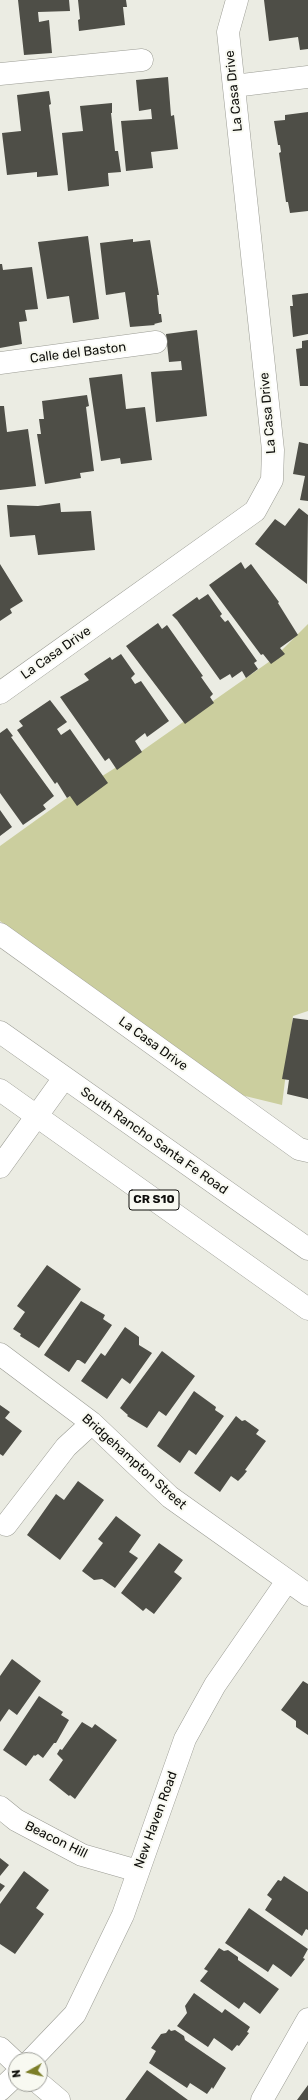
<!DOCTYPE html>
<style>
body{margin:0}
#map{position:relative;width:308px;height:2100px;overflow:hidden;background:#ebece3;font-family:Rubik,sans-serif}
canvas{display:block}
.north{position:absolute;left:8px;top:2052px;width:40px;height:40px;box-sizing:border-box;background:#f8f9f1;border:1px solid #9a9b95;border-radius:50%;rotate:262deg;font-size:11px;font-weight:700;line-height:16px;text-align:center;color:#0e0e0b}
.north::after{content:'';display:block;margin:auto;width:14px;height:18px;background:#7c7e28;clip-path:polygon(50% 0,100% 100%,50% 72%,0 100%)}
</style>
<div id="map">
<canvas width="308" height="2100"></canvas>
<div class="north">N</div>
</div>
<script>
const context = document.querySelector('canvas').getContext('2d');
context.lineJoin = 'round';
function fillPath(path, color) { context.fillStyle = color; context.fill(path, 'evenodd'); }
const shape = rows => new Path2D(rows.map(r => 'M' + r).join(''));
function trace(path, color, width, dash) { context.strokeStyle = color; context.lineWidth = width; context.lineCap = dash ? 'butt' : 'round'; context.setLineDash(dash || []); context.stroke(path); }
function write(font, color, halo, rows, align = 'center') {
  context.font = font + ' Rubik,sans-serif'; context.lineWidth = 4; context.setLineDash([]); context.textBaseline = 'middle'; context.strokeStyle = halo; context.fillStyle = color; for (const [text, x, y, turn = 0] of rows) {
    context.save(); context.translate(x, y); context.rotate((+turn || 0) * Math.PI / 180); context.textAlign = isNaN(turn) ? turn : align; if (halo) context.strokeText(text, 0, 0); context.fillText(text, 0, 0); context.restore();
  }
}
fillPath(shape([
 [308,624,308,1011,293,1016,282,1105,237,1094,97,994,0,921,0,846,64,800,139,753,273,659]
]), '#cbce9e');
fillPath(shape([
 [18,0,69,0,70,11,38,12,39,22,49,20,52,53,24,55],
 [78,0,126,0,127,7,123,7,125,25,79,31,78,20,80,19],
 [264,0,308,0,308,49,300,50,298,37,269,41],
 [168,77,171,116,174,115,178,149,151,152,153,168,126,171,121,121,152,119,151,109,139,111,136,80],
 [49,91,51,104,49,105,58,175,37,177,37,172,7,175,2,133,21,131,17,95],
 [112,103,112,113,111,113,115,151,118,151,121,172,108,173,109,186,68,191,62,133,83,131,80,106],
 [308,112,308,211,290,213,288,202,286,202,279,153,281,152,280,145,278,145,274,121,285,120,285,115],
 [88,236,99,319,73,323,69,296,47,299,38,242],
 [133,239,133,242,150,240,159,295,157,295,159,314,161,314,162,322,154,324,155,325,130,327,125,292,106,295,100,243],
 [0,264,2,264,3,270,32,267,38,309,25,310,27,321,19,322,22,344,0,348],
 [308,293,308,334,293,337,290,306,293,306,292,295],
 [197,330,207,416,156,422,151,372,182,370,181,361,169,362,166,334],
 [308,340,308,386,300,386,296,349,302,348,302,341],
 [122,374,126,409,145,407,152,460,121,464,120,458,101,461,89,378],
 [87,395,89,406,86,407,94,471,80,473,81,478,45,484,37,434,41,434,39,419,44,419,42,401],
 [0,406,4,406,7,432,28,429,36,486,0,490],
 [299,442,308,444,308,501,300,500,305,476,293,474],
 [60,503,61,512,91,511,95,550,38,555,35,535,10,537,7,505,38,506],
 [299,508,308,515,307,584,255,544,275,519,285,526],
 [241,562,245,569,251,564,279,602,278,603,298,635,280,648,285,654,271,664,263,654,261,655,209,585],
 [0,564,23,601,10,609,12,613,0,621],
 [208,594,222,614,220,616,225,622,228,620,257,661,254,663,258,669,246,678,242,671,232,678,230,674,220,680,177,620,172,615,197,597,199,600],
 [158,623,162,629,167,625,203,676,201,677,213,694,210,697,214,703,185,724,126,646],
 [121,654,135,674,131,678,135,684,141,681,169,721,147,737,145,733,135,741,142,752,117,770,109,758,105,761,60,697,89,680,84,674,110,657,112,660],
 [50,700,67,722,57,729,61,735,70,729,108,783,77,806,70,796,67,798,57,782,55,784,17,730,23,726,19,721],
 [7,728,13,736,11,737,54,796,43,805,46,809,23,825,0,793,0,733],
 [0,810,12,827,0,836],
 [293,1018,308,1020,308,1099,287,1094,289,1080,282,1079],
 [47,1265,81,1289,39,1348,20,1336,21,1334,13,1329,25,1312,17,1306],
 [81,1301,105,1315,103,1319,112,1325,85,1364,79,1360,77,1360,69,1372,44,1355],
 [125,1327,139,1337,139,1345,152,1353,130,1384,122,1378,107,1399,81,1381,101,1353,105,1356],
 [162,1351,195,1376,166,1416,159,1411,147,1428,127,1416,128,1415,120,1408],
 [194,1391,216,1407,215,1410,224,1416,196,1455,189,1450,180,1463,157,1446],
 [0,1405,10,1412,5,1418,22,1431,3,1456,0,1454],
 [236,1416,242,1421,245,1420,259,1430,256,1434,266,1441,245,1470,247,1471,243,1476,238,1481,231,1476,220,1492,194,1473],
 [78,1481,104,1500,60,1560,27,1535,56,1494,64,1500],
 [116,1516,141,1535,129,1552,138,1558,115,1588,102,1579,94,1580,82,1571,103,1543,98,1539],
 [159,1543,183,1560,174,1572,182,1578,154,1614,146,1608,143,1611,121,1593],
 [12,1659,41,1681,17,1715,9,1709,0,1722,0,1676],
 [303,1681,308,1684,308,1735,296,1727,296,1721,281,1710],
 [39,1696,63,1712,61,1715,69,1720,56,1743,54,1743,43,1758,38,1754,35,1756,34,1755,26,1766,3,1750],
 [82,1722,92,1728,95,1724,117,1740,75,1799,70,1795,69,1796,49,1780,63,1760,57,1754,60,1749,62,1750],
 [0,1858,9,1865,0,1876],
 [24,1871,49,1890,36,1908,44,1914,15,1954,0,1944,0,1904],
 [284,1876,308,1892,308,1930,306,1929,302,1936,265,1910,272,1899,267,1895,278,1880,281,1881],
 [0,1883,5,1886,0,1892],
 [249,1908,308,1949,303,1958,305,1959,291,1977,273,1964,268,1972,225,1943],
 [219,1948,224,1951,228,1950,238,1957,238,1960,279,1989,260,2014,244,2002,239,2009,200,1981,208,1971,204,1969],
 [194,1993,222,2013,225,2009,250,2027,247,2032,249,2033,239,2046,237,2045,232,2051,214,2038,208,2047,177,2026,187,2013,185,2006],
 [169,2029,171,2031,175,2030,184,2036,185,2040,226,2068,213,2089,212,2087,207,2094,190,2083,187,2088,149,2063,156,2051,151,2048,161,2034,166,2033],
 [147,2070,188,2100,125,2100],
 [308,2085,308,2100,297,2100]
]), '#4e4e47');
const street = shape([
 [0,74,142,60],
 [234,86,308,77],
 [0,363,156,342],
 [0,693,255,511,272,480,273,450,228,32,237,0],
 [0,934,299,1149,308,1151],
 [0,1167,64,1078],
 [0,1354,92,1423,170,1497,308,1595],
 [6,1525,66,1447,92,1423],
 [0,1807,16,1820,82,1855,138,1871],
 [0,2048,16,2063],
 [31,2060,75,2014,123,1915,185,1739,215,1685,287,1581],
 [40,2084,59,2100],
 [0,2090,16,2075],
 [262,2100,308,2019]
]);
const primary = shape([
 [0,1032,308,1249],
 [0,1090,308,1309]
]);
trace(street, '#9b9c94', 23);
trace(primary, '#9b9c94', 23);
trace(street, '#fff', 22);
trace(primary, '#fff', 22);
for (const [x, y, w] of [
 [154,1200,50]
]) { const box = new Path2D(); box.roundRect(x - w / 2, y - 10, w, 20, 3); context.fillStyle = '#f8f9f1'; context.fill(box); trace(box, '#0e0e0b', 1); }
write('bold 12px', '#0e0e0b', null, [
 ["CR S10",154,1200]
]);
write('13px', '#0e0e0b', '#f8f9f1', [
 ["La Casa Drive",234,91,-96],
 ["Calle del Baston",78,353,-7],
 ["La Casa Drive",268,413,-95],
 ["La Casa Drive",56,653,-35],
 ["La Casa Drive",153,1044,36],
 ["South Rancho Santa Fe Road",154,1141,35],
 ["Bridgehampton Street",134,1462,42],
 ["New Haven Road",156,1820,-70],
 ["Beacon Hill",56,1840,26]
]);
</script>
